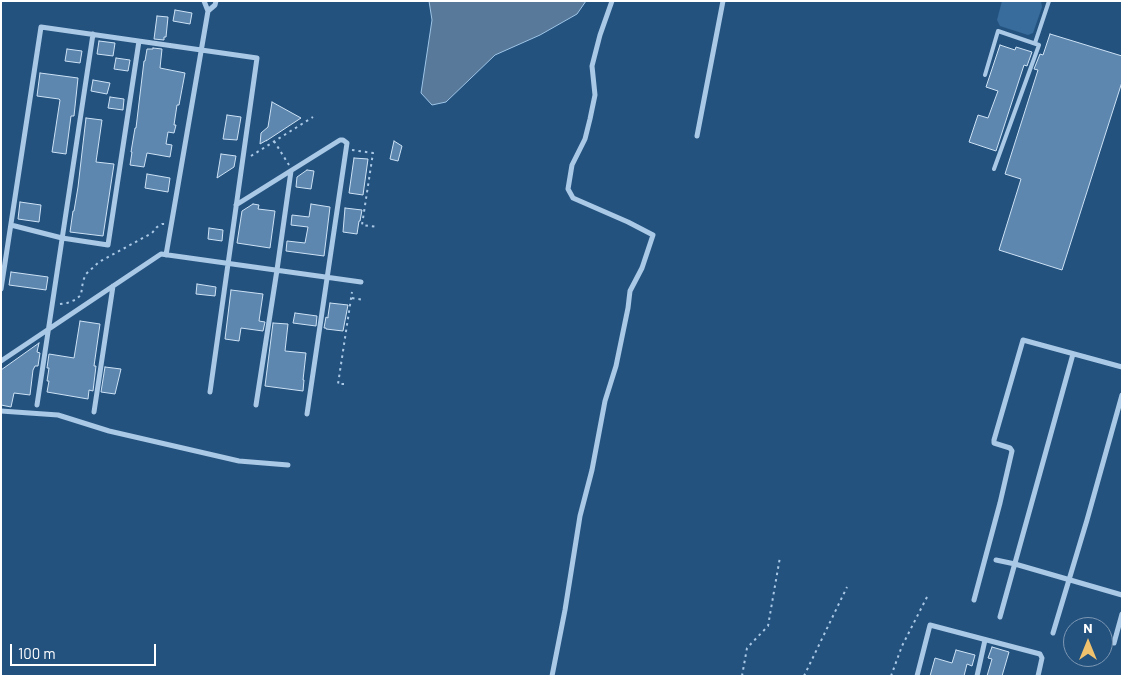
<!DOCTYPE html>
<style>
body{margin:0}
#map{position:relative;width:1123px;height:677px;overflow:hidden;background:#24527f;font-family:Barlow,sans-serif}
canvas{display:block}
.frame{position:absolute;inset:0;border:2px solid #fff;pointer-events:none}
.north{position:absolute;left:1063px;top:617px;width:50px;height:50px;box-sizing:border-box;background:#24527f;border:1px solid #7c97b2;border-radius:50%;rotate:0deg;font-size:14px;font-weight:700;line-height:20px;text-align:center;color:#fff}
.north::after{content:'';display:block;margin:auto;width:18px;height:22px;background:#f0c26e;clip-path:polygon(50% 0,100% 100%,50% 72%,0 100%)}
.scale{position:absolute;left:10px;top:644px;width:146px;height:22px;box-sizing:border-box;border:2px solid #fff;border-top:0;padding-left:6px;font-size:15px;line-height:18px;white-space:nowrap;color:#fff;-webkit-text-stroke:4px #24527f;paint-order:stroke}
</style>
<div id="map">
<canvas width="1123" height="677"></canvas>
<div class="frame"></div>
<div class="north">N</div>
<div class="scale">100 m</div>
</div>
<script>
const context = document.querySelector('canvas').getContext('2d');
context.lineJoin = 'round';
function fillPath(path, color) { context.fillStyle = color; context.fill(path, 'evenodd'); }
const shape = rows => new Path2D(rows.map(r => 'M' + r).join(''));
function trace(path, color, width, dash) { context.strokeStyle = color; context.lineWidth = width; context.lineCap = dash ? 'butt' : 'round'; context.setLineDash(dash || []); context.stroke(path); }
fillPath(shape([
 [1002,1,1041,1,1042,7,1033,33,1028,35,1000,26,997,20]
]), '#386c9c');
const water = shape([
 [429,1,586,1,577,14,540,35,495,55,446,102,432,105,421,93,432,20,429,1]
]);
fillPath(water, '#587999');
trace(water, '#9ec5e7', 1);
const building = shape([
 [175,10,192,13,190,24,173,21,175,10],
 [157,16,168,17,166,37,164,37,164,40,154,39,157,16],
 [1050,34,1122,56,1122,82,1062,270,999,250,1021,179,1005,174,1038,70,1034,69,1040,54,1043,55,1050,34],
 [99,41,115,43,113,56,97,54,99,41],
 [1000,45,1015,50,1016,47,1032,52,1027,66,1024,65,996,151,969,142,978,115,988,118,998,91,986,87,1000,45],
 [153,48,162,49,160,68,185,73,179,105,177,105,174,125,176,125,174,133,168,132,166,144,172,145,170,157,147,153,144,167,130,165,132,152,131,152,135,128,136,128,144,61,145,61,147,49,153,49,153,48],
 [67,49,82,51,80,63,65,61,67,49],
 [116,58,130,60,128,71,114,69,116,58],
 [40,73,78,78,74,116,71,116,66,154,52,152,60,100,59,99,37,96,40,73],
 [93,80,110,83,107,94,91,91,93,80],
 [110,97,124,99,123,110,108,108,110,97],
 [272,102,301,118,266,141,267,140,260,144,261,133,268,127,272,102],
 [227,115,241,117,237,140,223,139,227,115],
 [86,118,102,120,96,162,114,164,103,236,70,232,73,211,74,211,78,187,86,118],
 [394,141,402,146,398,161,390,159,394,141],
 [221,154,236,156,234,167,217,178,221,154],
 [354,158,368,159,363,195,349,193,354,158],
 [307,170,314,171,311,189,296,187,297,177,307,170],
 [147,174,170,178,168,192,145,188,147,174],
 [20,202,41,205,39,222,18,219,20,202],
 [253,204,259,205,258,209,275,211,270,248,237,243,242,211,253,204],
 [311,204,330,207,324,256,286,251,287,241,305,243,308,227,291,225,292,215,309,217,311,204],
 [345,208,362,210,360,221,359,221,357,234,343,232,345,208],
 [209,228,223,230,222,241,208,239,209,228],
 [11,272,48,277,46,290,9,285,11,272],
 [197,284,216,287,215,296,196,294,197,284],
 [231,290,263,294,259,321,265,322,263,331,241,328,239,341,225,339,231,290],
 [330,303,348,305,343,331,326,329,326,328,324,328,326,317,328,318,328,316,330,303],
 [295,313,317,316,316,326,293,323,295,313],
 [80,321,100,324,94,366,96,366,93,391,89,390,88,399,47,392,49,381,47,381,49,368,47,368,49,354,74,358,80,321],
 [273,323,288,324,285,351,306,353,303,380,304,380,303,391,265,386,273,323],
 [39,343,37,352,40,353,38,366,35,366,33,370,30,395,14,393,11,407,1,405,1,370,39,343],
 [105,367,121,369,115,394,101,392,105,367],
 [992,647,1009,652,1002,676,987,676,992,659,988,658,992,647],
 [956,650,975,655,972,666,967,664,964,676,930,676,935,658,952,663,956,650]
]);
fillPath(building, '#5d87af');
trace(building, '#cde2f5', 1);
trace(shape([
 [274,141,289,165],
 [352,150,373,153,362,225,378,227],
 [251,156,313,117],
 [352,298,364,300],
 [60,304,67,303,75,300,81,295,83,281,86,274,99,262,152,233,157,227,162,224,165,224],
 [344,384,338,384,352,292],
 [742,676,747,648,768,626,780,557],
 [804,676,847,587],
 [891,676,902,646,928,595]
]), '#aac9e6', 2, [2.5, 4]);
trace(shape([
 [1035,43,1049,1],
 [985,75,998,31,1039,45,994,169]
]), '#aac9e6', 4);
trace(shape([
 [208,11,215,5,216,1],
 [697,136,723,1],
 [236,205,340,140,343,140,347,143,307,414],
 [11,225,62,238,108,245,139,41],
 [166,255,208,11,204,1],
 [1,289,41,27,257,58,210,392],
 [1,361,161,254,361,282],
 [37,405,93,34],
 [256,405,277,270,291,171],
 [1,411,58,415,109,431,239,461,288,465],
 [94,412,113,286],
 [996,560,1015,564,1122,595],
 [974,600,1000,503,1012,451,1010,448,994,443,994,440,1023,340,1122,367],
 [1000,617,1073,354],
 [1053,633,1087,520,1122,395],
 [1114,643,1122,614],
 [552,676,565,610,580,516,592,470,605,401,616,366,628,308,630,291,642,268,653,235,628,222,573,198,568,189,572,165,585,139,590,119,595,95,592,66,600,35,612,1],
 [917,676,930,625,1040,654,1042,658,1038,676],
 [977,676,985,640]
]), '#aac9e6', 5);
</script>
